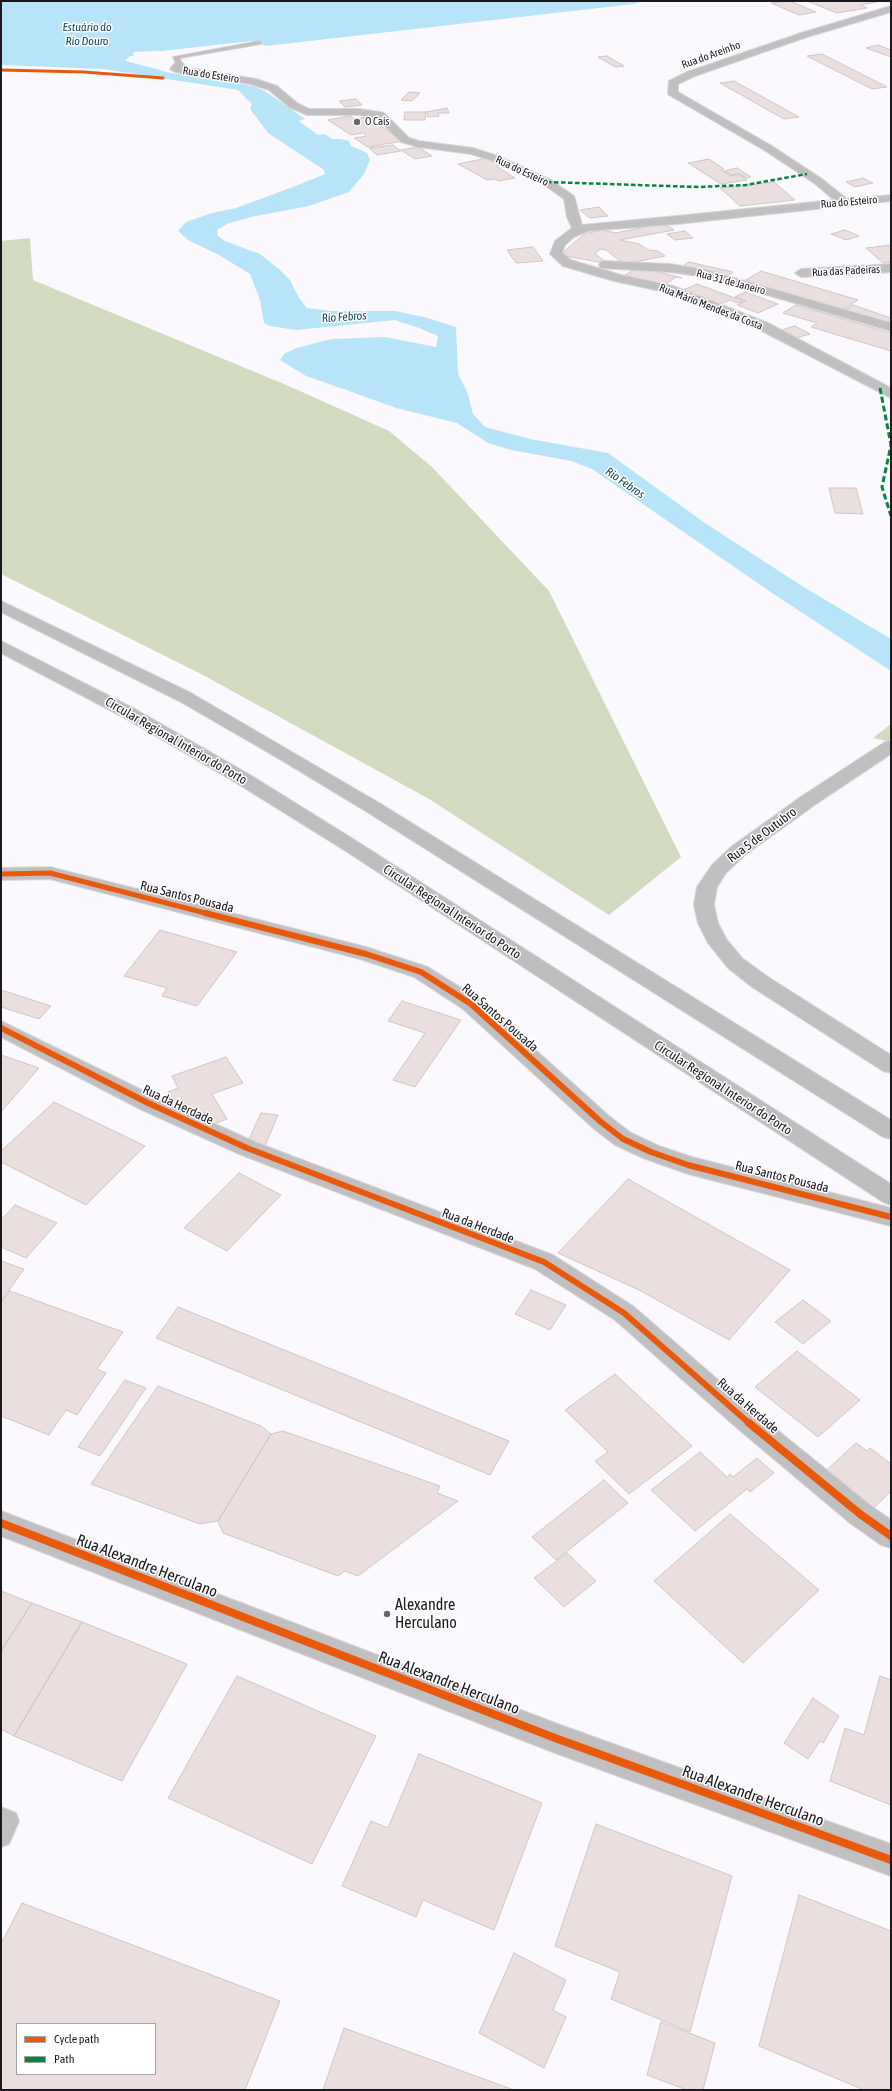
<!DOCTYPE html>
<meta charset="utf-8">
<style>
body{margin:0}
#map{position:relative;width:892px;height:2091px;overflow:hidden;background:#fbf9fd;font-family:"Asap Condensed",sans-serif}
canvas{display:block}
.frame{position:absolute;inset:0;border:2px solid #1b181e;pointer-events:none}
.legend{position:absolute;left:16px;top:2023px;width:140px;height:52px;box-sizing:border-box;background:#fff;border:1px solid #a4a3a5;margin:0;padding:5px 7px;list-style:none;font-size:12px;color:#1b181e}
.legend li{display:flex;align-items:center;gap:8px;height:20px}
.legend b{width:20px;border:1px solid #a4a3a5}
</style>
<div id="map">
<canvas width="892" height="2091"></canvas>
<div class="frame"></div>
<ul class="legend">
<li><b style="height:5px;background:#e8590c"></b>Cycle path</li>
<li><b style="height:5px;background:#00873e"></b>Path</li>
</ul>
</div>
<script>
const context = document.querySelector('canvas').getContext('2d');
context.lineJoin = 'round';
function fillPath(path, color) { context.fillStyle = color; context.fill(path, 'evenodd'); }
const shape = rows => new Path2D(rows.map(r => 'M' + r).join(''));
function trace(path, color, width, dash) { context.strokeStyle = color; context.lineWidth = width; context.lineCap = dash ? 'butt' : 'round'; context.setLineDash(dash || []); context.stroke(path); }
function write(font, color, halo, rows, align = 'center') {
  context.font = font + ' "Asap Condensed",sans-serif'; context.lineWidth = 3; context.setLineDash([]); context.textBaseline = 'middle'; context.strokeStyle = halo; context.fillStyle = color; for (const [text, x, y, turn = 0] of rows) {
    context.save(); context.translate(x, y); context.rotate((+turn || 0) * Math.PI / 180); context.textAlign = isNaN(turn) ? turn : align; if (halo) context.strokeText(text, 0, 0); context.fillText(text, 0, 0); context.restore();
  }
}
fillPath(shape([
 [30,238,33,280,291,387,389,431,432,467,549,591,681,857,609,915,429,799,203,675,1,574,1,241],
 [891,724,891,742,873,738]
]), '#d2dbbf');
fillPath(shape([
 [1,1,643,1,634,4,266,46,253,41,164,51,135,52,133,56,126,60,166,72,253,86,265,91,305,119,299,121,318,135,325,134,332,139,341,139,349,141,351,146,367,153,370,160,364,174,349,192,309,206,251,217,227,224,217,230,218,236,225,241,260,254,280,270,290,280,299,298,307,308,331,311,395,311,424,317,456,327,458,374,468,394,473,414,485,427,530,439,608,453,705,523,802,586,891,639,891,671,775,595,592,469,571,461,511,450,488,443,457,423,396,408,346,390,306,376,280,360,284,354,296,348,332,339,385,337,436,347,438,336,419,328,395,320,296,330,270,326,264,323,260,300,250,274,219,255,188,240,178,231,186,222,212,213,236,208,293,187,325,174,324,170,268,133,250,109,252,104,238,90,103,69,1,65]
]), '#b8e4f9');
fillPath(shape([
 [253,41,265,46,262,47,253,43,164,53,137,54,134,58,129,60,183,73,178,74,125,61,130,56,133,56,134,52,163,51]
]), '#fbf9fd');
const building = shape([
 [790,1,816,12,799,15,771,3,790,1],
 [807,1,874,1,877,2,860,5,867,8,837,13,807,1],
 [878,45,891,50,891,57,866,48,878,45],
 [822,54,887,87,872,89,807,56,822,54],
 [607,56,624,66,615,67,598,57,607,56],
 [734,81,799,117,784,119,720,83,734,81],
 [409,92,420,93,412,101,401,100,409,92],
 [356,99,362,105,345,107,339,101,356,99],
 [447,108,449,113,438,113,439,116,428,117,426,112,447,108],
 [405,112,426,112,425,120,404,120,405,112],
 [350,116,355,119,367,117,403,141,368,147,354,138,367,136,363,133,351,135,328,120,350,116],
 [393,145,401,151,377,155,369,148,393,145],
 [418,147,432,156,415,159,401,150,418,147],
 [487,158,500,165,496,166,515,178,499,181,495,179,487,180,458,164,487,158],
 [709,159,724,169,721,170,730,176,738,174,747,180,721,184,688,163,709,159],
 [737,168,751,177,746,178,739,174,731,175,724,171,737,168],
 [863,178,873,183,855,187,846,182,863,178],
 [774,182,795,200,740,206,720,188,774,182],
 [599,207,608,216,590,218,580,210,599,207],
 [664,223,674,230,620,240,639,244,648,250,658,251,665,256,624,264,606,250,600,249,595,254,609,264,560,255,584,234,602,230,616,233,664,223],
 [845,230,859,236,846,240,831,234,845,230],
 [685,231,693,238,675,240,667,234,685,231],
 [891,245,891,262,883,263,866,248,891,245],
 [533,247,543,261,516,263,507,250,533,247],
 [689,262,733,272,725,278,681,267,689,262],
 [639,267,682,278,676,277,663,286,624,276,639,267],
 [761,271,858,300,840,311,744,281,761,271],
 [697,284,743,301,738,303,730,300,716,306,678,292,697,284],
 [745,292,778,304,758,313,737,305,746,301,735,297,745,292],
 [796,305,891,333,891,351,811,327,817,323,783,313,796,305],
 [853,305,891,318,891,326,844,310,853,305],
 [795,326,810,334,796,338,781,330,795,326],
 [829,488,856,488,863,514,835,513,829,488],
 [160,930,237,952,197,1006,162,996,167,988,124,976,160,930],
 [1,990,51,1006,39,1019,1,1007,1,990],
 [402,1001,461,1020,415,1087,393,1080,425,1033,388,1021,402,1001],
 [1,1055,39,1068,1,1112,1,1055],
 [226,1057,243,1083,212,1094,227,1119,211,1125,190,1115,183,1103,176,1105,168,1092,178,1088,172,1076,226,1057],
 [54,1102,145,1146,86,1205,1,1162,1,1151,54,1102],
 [261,1113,278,1115,265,1146,249,1139,261,1113],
 [239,1173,281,1195,227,1251,184,1228,239,1173],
 [628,1179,790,1270,729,1340,639,1290,558,1253,628,1179],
 [15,1205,57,1223,26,1258,1,1247,1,1220,15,1205],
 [1,1261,24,1269,1,1302,1,1261],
 [531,1290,566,1305,550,1330,515,1314,531,1290],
 [10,1291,123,1332,97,1369,106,1373,77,1415,66,1410,49,1435,1,1416,1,1302,10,1291],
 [803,1300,831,1321,803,1344,775,1322,803,1300],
 [178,1307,509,1441,490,1475,156,1338,178,1307],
 [797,1351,860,1400,818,1437,755,1387,797,1351],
 [615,1374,692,1446,629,1494,595,1461,608,1452,565,1410,615,1374],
 [125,1380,146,1388,100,1456,78,1447,125,1380],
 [158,1386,261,1426,271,1434,218,1521,200,1524,91,1484,158,1386],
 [283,1431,440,1486,437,1493,458,1501,358,1576,345,1571,338,1576,223,1533,218,1521,271,1434,283,1431],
 [856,1443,867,1451,870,1448,891,1464,891,1491,867,1515,819,1477,856,1443],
 [700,1452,727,1477,730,1474,733,1477,757,1458,774,1473,750,1492,747,1489,695,1531,651,1490,700,1452],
 [604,1480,628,1503,556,1560,532,1537,604,1480],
 [730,1514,819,1590,743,1663,654,1581,730,1514],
 [567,1553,596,1581,564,1607,534,1578,567,1553],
 [1,1591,32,1603,1,1651,1,1591],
 [32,1603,82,1622,14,1736,1,1729,1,1651,32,1603],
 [82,1622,187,1664,122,1781,14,1736,82,1622],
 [237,1676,376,1736,312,1864,168,1798,237,1676],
 [880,1676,891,1680,891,1805,830,1781,845,1728,864,1735,880,1676],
 [813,1698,839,1716,823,1743,820,1741,808,1759,784,1743,813,1698],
 [419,1754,542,1803,494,1930,423,1900,416,1917,342,1886,371,1821,388,1828,419,1754],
 [596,1824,732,1876,690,2032,611,1999,620,1972,555,1946,596,1824],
 [799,1895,891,1931,891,2090,864,2090,759,2046,799,1895],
 [22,1903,280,2001,245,2090,1,2090,1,1944,22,1903],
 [17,2024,155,2024,155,2074,17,2074,17,2024],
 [514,1953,566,1980,553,2010,566,2017,544,2068,479,2033,514,1953],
 [661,2022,715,2043,703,2090,687,2090,647,2075,661,2022],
 [344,2028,514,2090,323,2090,344,2028]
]);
fillPath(building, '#eadede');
trace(building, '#cdc7c8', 1);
const service = shape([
 [259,41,262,43,261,44,180,58,182,64,179,66,177,65,173,57,259,41],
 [1,1807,16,1813,19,1821,9,1844,1,1847,1,1807]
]);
const minor = shape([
 [891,6,891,12,807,37,695,76,678,84,678,92,772,146,822,179,847,199,891,195,891,201,677,224,588,231,574,237,565,245,562,253,571,260,621,275,673,286,768,323,891,388,891,398,758,329,665,292,614,281,563,266,550,254,555,241,572,228,567,217,564,199,543,184,490,160,471,154,418,147,401,142,377,118,359,115,307,115,289,107,269,90,250,84,175,72,170,69,176,62,179,61,184,64,182,67,256,79,277,86,297,103,309,109,359,109,380,112,384,113,409,138,419,141,473,148,498,156,551,180,574,196,582,225,677,216,834,200,814,183,764,150,669,95,668,93,669,81,687,72,801,33,891,6],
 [605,261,670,264,706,270,891,323,891,331,705,277,670,272,601,268,599,265,601,262,605,261],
 [891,264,891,272,801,277,795,273,801,269,891,264],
 [1,1021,156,1097,255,1142,553,1255,633,1306,755,1412,870,1505,891,1520,891,1548,881,1545,850,1523,737,1428,615,1320,535,1269,239,1154,140,1109,1,1037,1,1021],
 [1,1511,555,1723,891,1844,891,1876,555,1753,1,1536,1,1511]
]);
const tertiary = shape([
 [891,741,891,754,816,804,745,855,726,873,717,887,714,905,718,923,727,940,742,958,768,977,891,1055,891,1073,883,1071,752,987,728,968,708,943,698,923,694,905,697,887,712,865,731,847,802,796,885,742,891,741],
 [50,867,366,947,428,967,479,999,609,1116,631,1133,659,1146,692,1157,891,1208,891,1226,688,1174,643,1158,615,1145,593,1128,463,1009,414,977,360,959,50,879,1,880,1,868,50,867]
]);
const motorway = shape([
 [1,601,191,693,381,804,891,1120,891,1139,883,1137,367,812,276,757,179,701,1,612,1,601],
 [1,641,135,709,252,776,358,842,891,1184,891,1205,883,1202,344,850,238,784,123,717,1,653,1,641]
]);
trace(service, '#d7d6d8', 2);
trace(minor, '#d7d6d8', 2);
trace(tertiary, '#d7d6d8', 2);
trace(motorway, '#d7d6d8', 2);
fillPath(service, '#c2bfc1');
fillPath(minor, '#c2bfc1');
fillPath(tertiary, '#c2bfc1');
fillPath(motorway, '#c0bdbf');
trace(shape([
 [547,182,698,187,746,185,807,174]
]), '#00873e', 2.5, [4.5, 2.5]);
trace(shape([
 [880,388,891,445,882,487,891,516]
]), '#00873e', 3, [6, 3]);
trace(shape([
 [1,70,84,72,163,78]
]), '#e8590c', 3);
trace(shape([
 [1,874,50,873,209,914]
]), '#e8590c', 5);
trace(shape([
 [205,913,366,954,421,972,471,1004,601,1122,623,1139,651,1152,688,1165,891,1217],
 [1,1028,148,1103,247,1148,544,1262,624,1313,750,1424]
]), '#e8590c', 6);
trace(shape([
 [749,1423,860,1514,891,1536],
 [1,1523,555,1738,891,1860]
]), '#e8590c', 8);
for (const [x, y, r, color] of [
 [357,122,4,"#69676c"],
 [387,1614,4,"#69676c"]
]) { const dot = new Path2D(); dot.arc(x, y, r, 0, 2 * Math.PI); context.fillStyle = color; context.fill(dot); trace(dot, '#fff', 1.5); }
write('11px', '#1b181e', '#fff', [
 ["Rua do Areinho",711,55,-20],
 ["Rua do Esteiro",211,75,9],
 ["Rua do Esteiro",522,171,25],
 ["Rua do Esteiro",849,202,-5],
 ["Rua das Padeiras",846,271,-3],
 ["Rua 31 de Janeiro",731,282,15],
 ["Rua Mário Mendes da Costa",711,307,21]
]);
write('11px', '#1b181e', '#fff', [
 ["O Cais",365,122]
], 'left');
write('italic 12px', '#174b5f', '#fff', [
 ["Estuário do",87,27],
 ["Rio Douro",87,41],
 ["Rio Febros",344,317,-4],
 ["Rio Febros",625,483,35]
]);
write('13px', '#1b181e', '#fff', [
 ["Circular Regional Interior do Porto",176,741,30],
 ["Rua 5 de Outubro",762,835,-37],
 ["Rua Santos Pousada",187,897,14],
 ["Circular Regional Interior do Porto",452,912,33],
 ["Rua Santos Pousada",500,1018,41],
 ["Circular Regional Interior do Porto",723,1088,33],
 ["Rua da Herdade",178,1105,25],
 ["Rua Santos Pousada",782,1177,14],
 ["Rua da Herdade",478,1226,21],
 ["Rua da Herdade",748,1406,41]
]);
write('16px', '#1b181e', '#fff', [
 ["Rua Alexandre Herculano",147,1566,21],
 ["Rua Alexandre Herculano",449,1683,21],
 ["Rua Alexandre Herculano",753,1796,20]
]);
write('16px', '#1b181e', '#fff', [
 ["Alexandre",395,1605],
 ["Herculano",395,1623]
], 'left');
</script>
